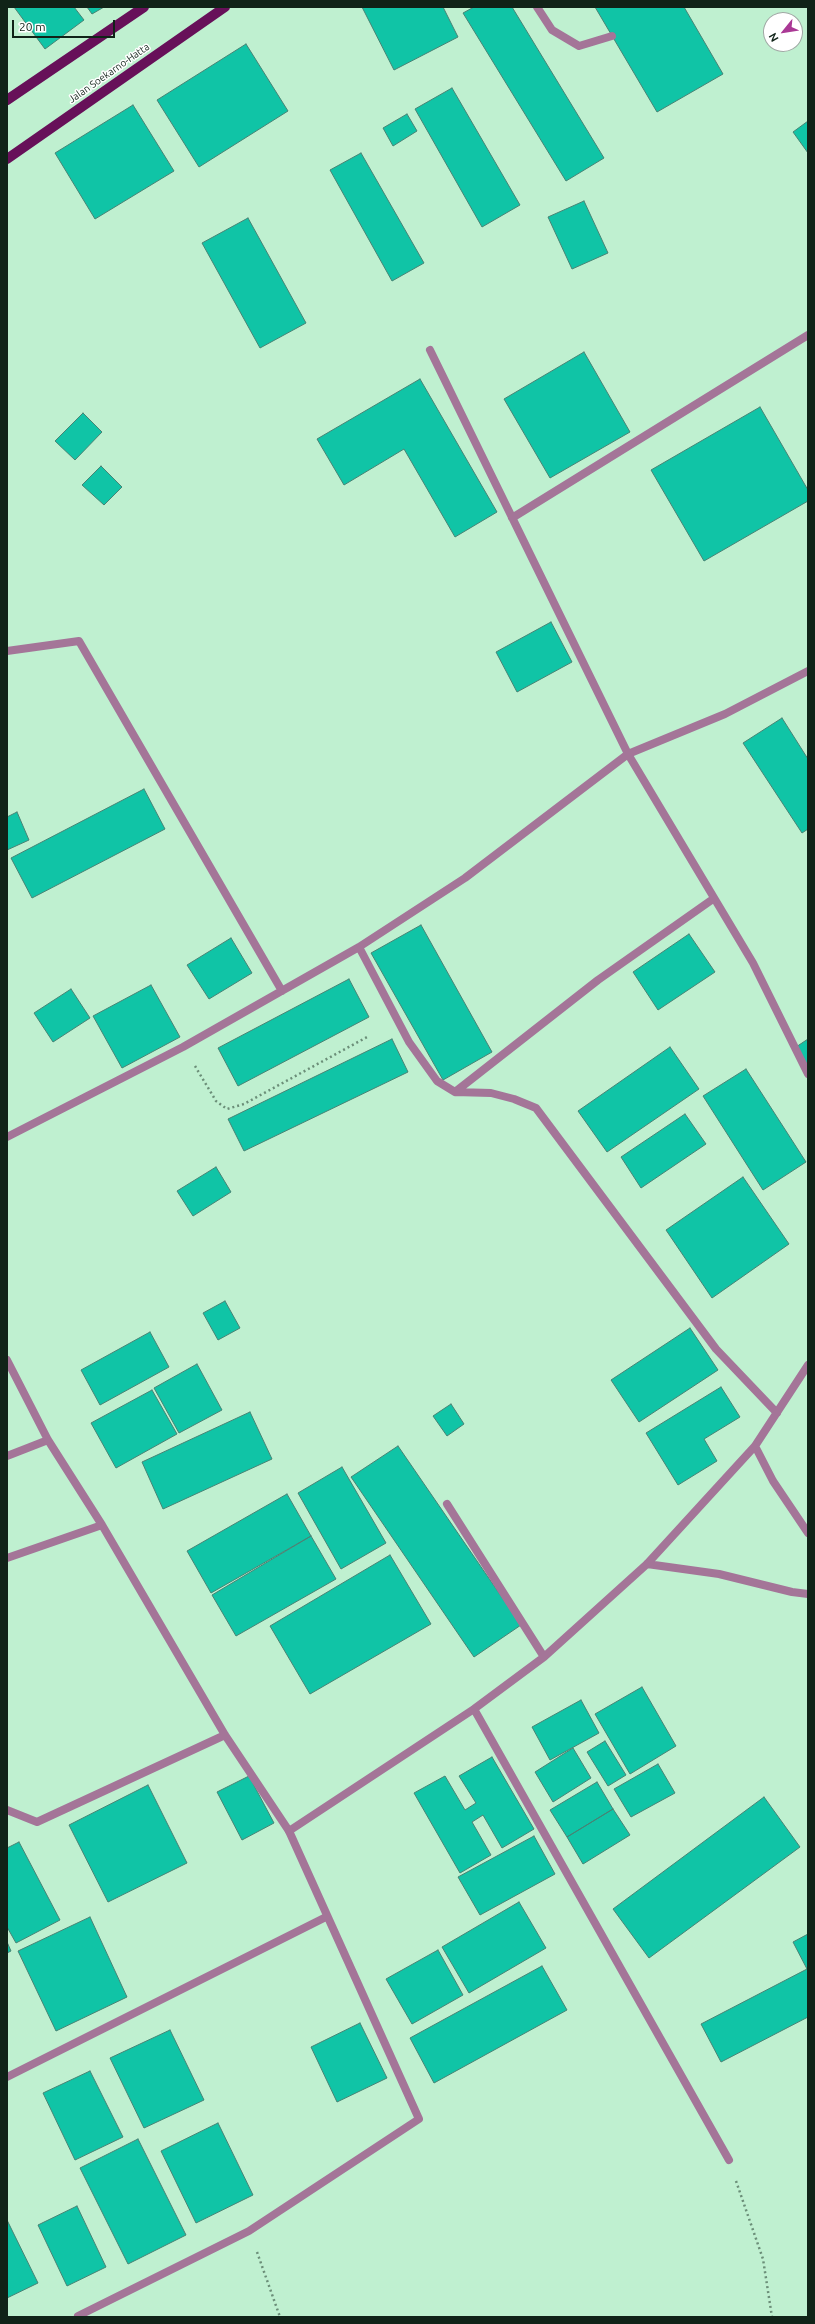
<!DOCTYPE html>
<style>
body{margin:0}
#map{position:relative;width:815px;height:2324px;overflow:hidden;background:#bff0d0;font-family:Ubuntu,sans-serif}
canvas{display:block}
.frame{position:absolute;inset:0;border:8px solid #102318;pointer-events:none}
.north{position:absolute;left:763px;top:12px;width:40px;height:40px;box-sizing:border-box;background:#fff;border:1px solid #9fa7a3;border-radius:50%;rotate:240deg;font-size:11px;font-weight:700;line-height:16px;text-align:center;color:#102318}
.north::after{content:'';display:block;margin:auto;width:14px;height:18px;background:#aa3995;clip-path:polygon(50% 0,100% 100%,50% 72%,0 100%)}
.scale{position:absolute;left:12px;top:20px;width:103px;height:18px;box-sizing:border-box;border:2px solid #102318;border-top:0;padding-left:5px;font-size:12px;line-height:14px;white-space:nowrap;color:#102318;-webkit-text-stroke:3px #fff;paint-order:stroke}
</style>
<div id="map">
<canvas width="815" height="2324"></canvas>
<div class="frame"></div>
<div class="north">N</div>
<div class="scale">20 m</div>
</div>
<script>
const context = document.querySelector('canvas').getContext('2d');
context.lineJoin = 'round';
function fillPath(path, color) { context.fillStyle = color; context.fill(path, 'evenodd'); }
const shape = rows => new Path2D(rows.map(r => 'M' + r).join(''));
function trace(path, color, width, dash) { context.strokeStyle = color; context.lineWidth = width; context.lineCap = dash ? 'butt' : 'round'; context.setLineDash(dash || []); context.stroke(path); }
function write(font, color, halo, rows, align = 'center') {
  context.font = font + ' Ubuntu,sans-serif'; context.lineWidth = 3; context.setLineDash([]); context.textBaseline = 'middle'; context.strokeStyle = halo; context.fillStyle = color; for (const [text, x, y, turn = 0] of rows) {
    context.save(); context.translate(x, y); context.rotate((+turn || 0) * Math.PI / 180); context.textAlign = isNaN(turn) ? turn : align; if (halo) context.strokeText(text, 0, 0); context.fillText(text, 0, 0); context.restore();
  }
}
const building = shape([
 [14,7,74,7,84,20,45,49,14,7],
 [87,7,104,7,92,14,87,7],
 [362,7,443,7,458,37,394,70,362,7],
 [474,7,512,7,604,158,566,181,463,13,474,7],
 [595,7,684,7,723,74,657,112,595,7],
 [246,44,288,111,199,167,157,100,246,44],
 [452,88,520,205,482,227,415,109,452,88],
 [133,105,174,171,95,219,55,153,133,105],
 [407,114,417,131,393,146,383,128,407,114],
 [808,121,808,153,793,132,808,121],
 [361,153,424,263,392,281,330,170,361,153],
 [584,201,608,253,572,269,548,217,584,201],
 [248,218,306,323,260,348,202,243,248,218],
 [584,352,630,432,550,478,504,399,584,352],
 [420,379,497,512,455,537,404,449,344,485,317,439,420,379],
 [760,407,808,490,808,501,704,561,651,470,760,407],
 [83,413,102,432,75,460,55,441,83,413],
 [101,466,122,487,104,505,82,485,101,466],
 [551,622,572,662,517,692,496,652,551,622],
 [782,718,808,759,808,829,802,833,743,743,782,718],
 [144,789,165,829,32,898,11,858,144,789],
 [17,812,29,840,7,850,7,817,17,812],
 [421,925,492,1052,443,1080,371,953,421,925],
 [689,934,715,972,658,1010,633,972,689,934],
 [231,938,252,973,209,999,187,965,231,938],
 [349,979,369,1017,238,1086,218,1048,349,979],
 [151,985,180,1037,122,1068,93,1016,151,985],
 [71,989,90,1018,53,1042,34,1013,71,989],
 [392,1039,408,1072,244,1151,228,1119,392,1039],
 [808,1039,808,1066,796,1047,808,1039],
 [670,1047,699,1089,607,1152,578,1111,670,1047],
 [746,1069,806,1162,763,1190,703,1096,746,1069],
 [685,1114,706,1144,641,1188,621,1157,685,1114],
 [216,1167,231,1192,193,1216,177,1191,216,1167],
 [743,1177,789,1244,712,1298,666,1230,743,1177],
 [225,1301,240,1328,218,1340,203,1313,225,1301],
 [690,1328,718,1370,639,1422,611,1380,690,1328],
 [150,1332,169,1367,100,1405,81,1370,150,1332],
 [197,1364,222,1410,179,1433,154,1388,197,1364],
 [721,1387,740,1417,704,1439,717,1461,678,1485,646,1433,721,1387],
 [152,1390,177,1434,116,1468,91,1423,152,1390],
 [451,1404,464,1424,447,1436,433,1416,451,1404],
 [250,1412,272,1459,163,1509,142,1462,250,1412],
 [398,1446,521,1625,474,1657,351,1477,398,1446],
 [342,1467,386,1543,341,1569,298,1493,342,1467],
 [287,1494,311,1536,211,1593,187,1551,287,1494],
 [311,1536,336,1579,236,1636,212,1595,311,1536],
 [390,1555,431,1624,310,1694,270,1626,390,1555],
 [642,1687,676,1746,630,1774,595,1714,642,1687],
 [581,1700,599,1733,550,1760,532,1727,581,1700],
 [605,1741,626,1775,608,1786,587,1752,605,1741],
 [573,1748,591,1778,553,1802,535,1772,573,1748],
 [492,1757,534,1829,502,1848,483,1815,472,1822,491,1855,460,1873,414,1793,445,1776,465,1810,476,1803,459,1776,492,1757],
 [658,1764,675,1793,631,1817,614,1789,658,1764],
 [249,1776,274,1823,242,1840,217,1792,249,1776],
 [597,1782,613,1809,567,1837,550,1810,597,1782],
 [148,1785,187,1863,108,1902,69,1825,148,1785],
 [764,1797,800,1847,649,1958,613,1909,764,1797],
 [613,1809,630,1835,583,1864,567,1837,613,1809],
 [534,1836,555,1874,480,1915,458,1877,534,1836],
 [19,1842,60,1920,16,1943,7,1927,7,1848,19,1842],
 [519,1902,546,1948,469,1993,442,1947,519,1902],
 [90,1917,127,1997,56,2031,18,1951,90,1917],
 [808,1934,808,2017,721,2062,701,2024,807,1969,793,1942,808,1934],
 [7,1942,11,1951,7,1953,7,1942],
 [438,1950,463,1995,412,2024,386,1979,438,1950],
 [542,1966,567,2010,434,2083,410,2038,542,1966],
 [360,2023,387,2078,337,2102,311,2047,360,2023],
 [170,2030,204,2100,144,2128,110,2058,170,2030],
 [90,2071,123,2137,75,2160,43,2093,90,2071],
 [218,2123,253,2195,196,2223,161,2151,218,2123],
 [138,2139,186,2235,128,2264,80,2168,138,2139],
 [77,2206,106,2267,67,2286,38,2225,77,2206],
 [7,2220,38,2283,7,2298,7,2220]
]);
fillPath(building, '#10c4a6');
trace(building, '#478374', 1);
trace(shape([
 [195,1066,216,1101,227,1109,244,1104,369,1036],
 [736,2181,763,2259,772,2317],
 [257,2252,280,2317]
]), '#6b8e78', 2.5, [2, 3]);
trace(shape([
 [537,7,552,30,579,46,612,36],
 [430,350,628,754,753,963,808,1074],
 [512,518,808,335],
 [7,651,79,641,282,991],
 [359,947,409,1042,437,1081,455,1092,491,1093,514,1099,536,1108,716,1349,777,1413],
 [455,1092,598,980,713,899],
 [7,1137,183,1047,359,947,465,878,628,754,725,714,808,671],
 [755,1446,773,1481,808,1533],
 [447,1504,544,1657],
 [647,1564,719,1574,792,1592,808,1594],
 [474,1709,729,2160],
 [289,1831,474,1709,544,1657,647,1564,755,1446,808,1365]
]), '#a47598', 8);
trace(shape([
 [7,1360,48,1440,102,1525,225,1735,289,1831,419,2119,249,2231,78,2316],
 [7,1456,48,1440],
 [7,1558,102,1525],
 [7,1810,37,1822,225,1735],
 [7,2077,326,1917]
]), '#a47598', 8);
trace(shape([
 [7,100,144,7],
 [7,159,225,7]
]), '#671059', 10);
write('10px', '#102318', '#fff', [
 ["Jalan Soekarno-Hatta",109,73,-35]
]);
</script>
